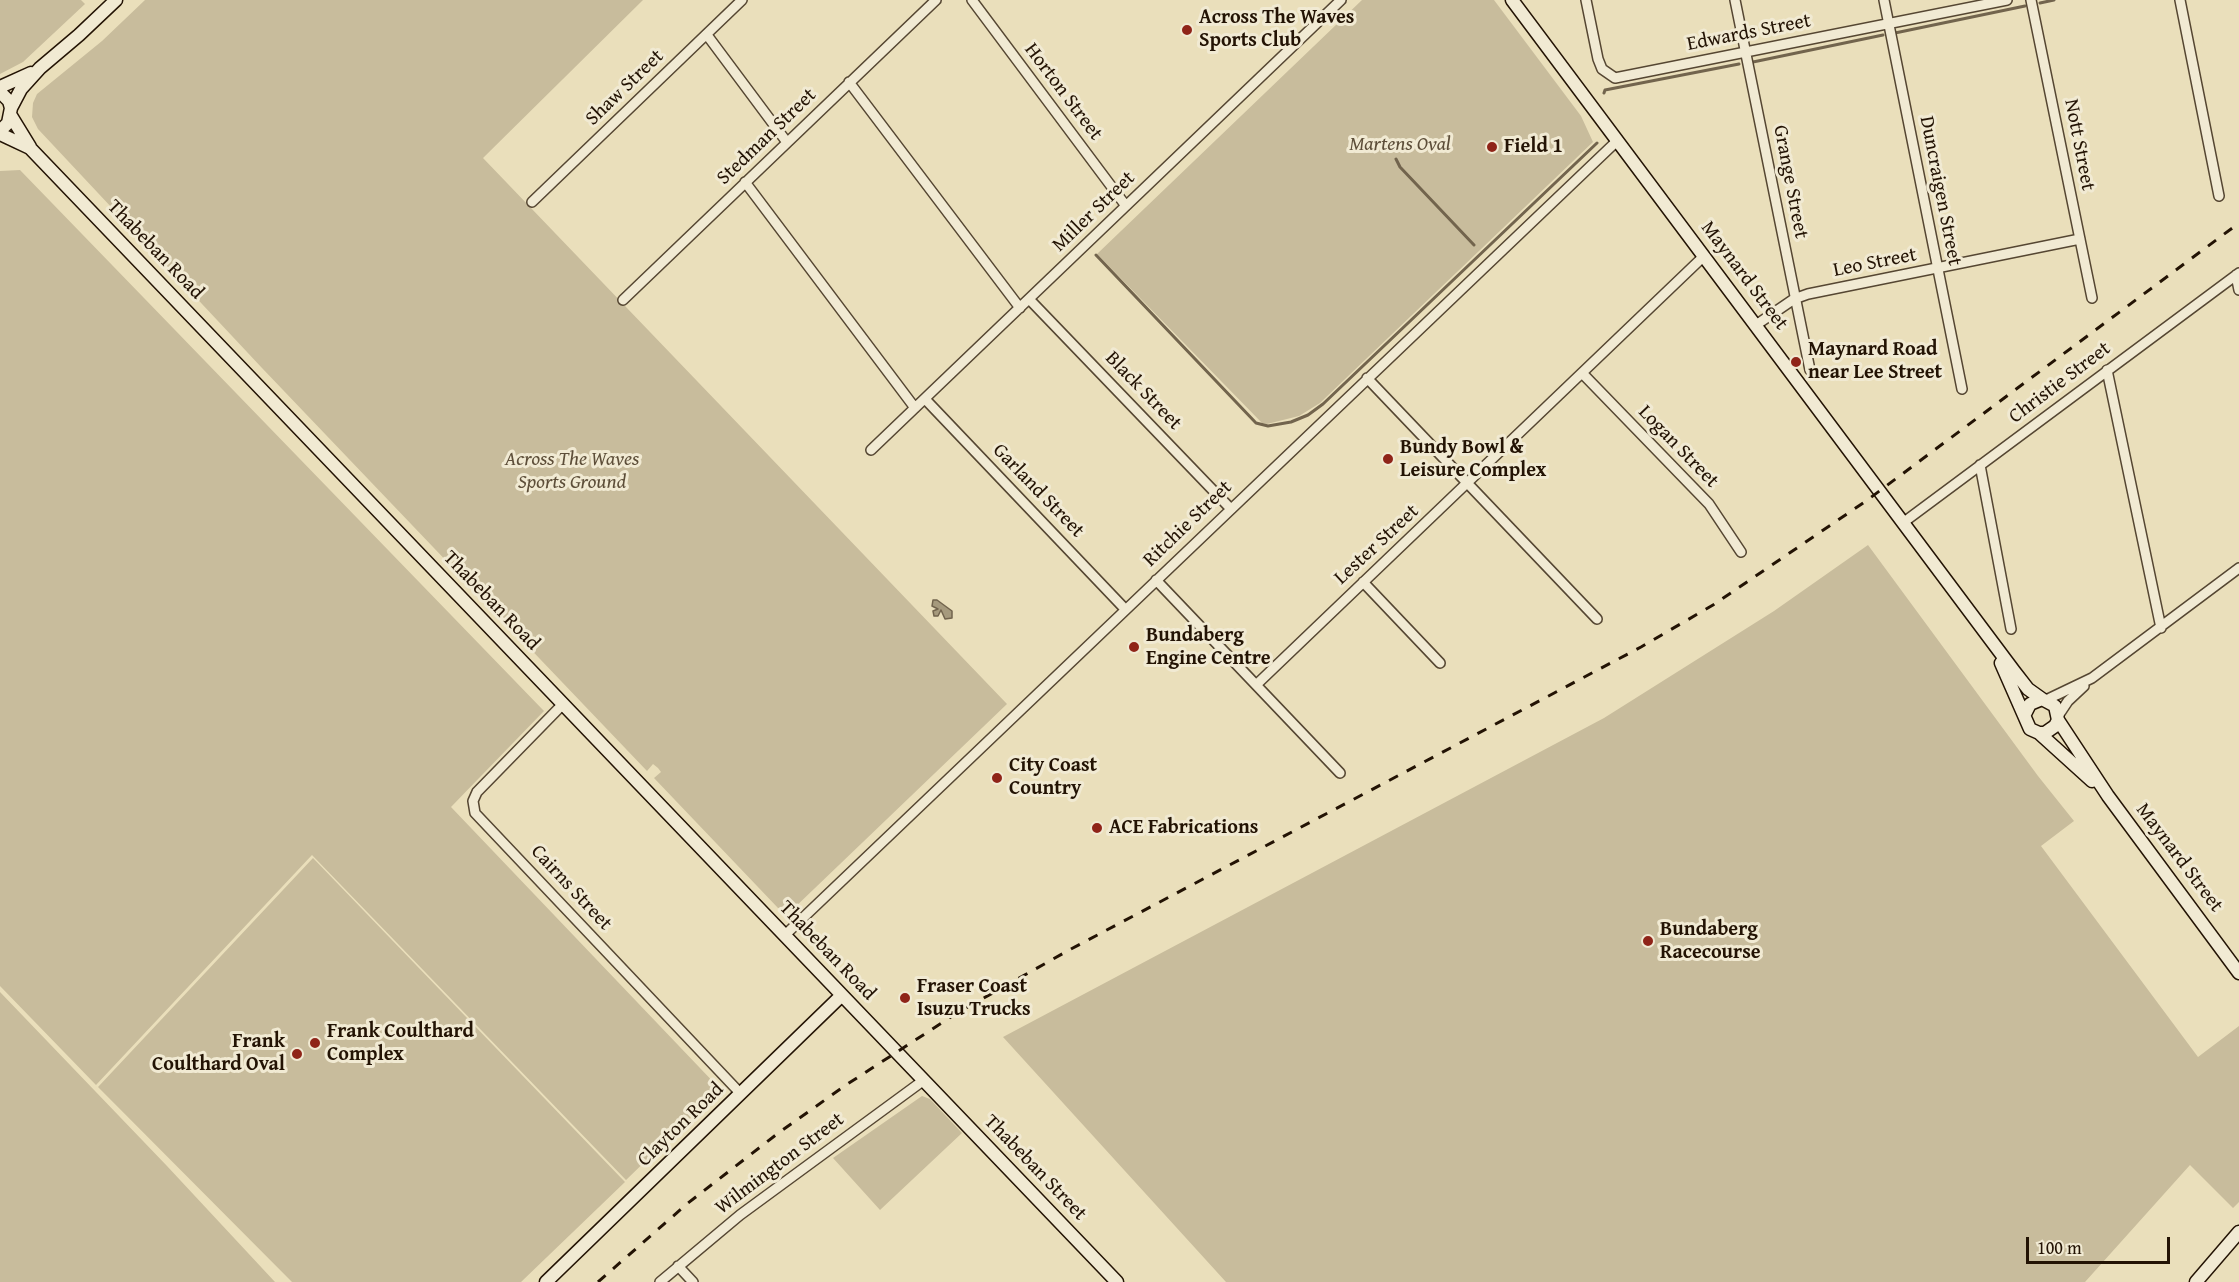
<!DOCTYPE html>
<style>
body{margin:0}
#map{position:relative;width:2239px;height:1282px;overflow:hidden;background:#eadfbb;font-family:"Gentium Book Plus",serif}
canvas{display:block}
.scale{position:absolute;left:2026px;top:1237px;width:144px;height:27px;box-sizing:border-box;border:3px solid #231304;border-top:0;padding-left:8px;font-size:18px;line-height:21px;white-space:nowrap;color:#231304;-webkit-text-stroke:4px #f1ead3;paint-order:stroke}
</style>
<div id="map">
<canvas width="2239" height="1282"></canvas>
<div class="scale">100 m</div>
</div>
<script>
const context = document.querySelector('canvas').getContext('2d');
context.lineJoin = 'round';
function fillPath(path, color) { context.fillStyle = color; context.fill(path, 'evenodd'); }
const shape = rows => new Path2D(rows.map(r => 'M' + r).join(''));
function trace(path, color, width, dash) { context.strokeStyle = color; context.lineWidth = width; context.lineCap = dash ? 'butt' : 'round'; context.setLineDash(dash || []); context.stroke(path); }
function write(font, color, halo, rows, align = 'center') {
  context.font = font + ' "Gentium Book Plus",serif'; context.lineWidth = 6; context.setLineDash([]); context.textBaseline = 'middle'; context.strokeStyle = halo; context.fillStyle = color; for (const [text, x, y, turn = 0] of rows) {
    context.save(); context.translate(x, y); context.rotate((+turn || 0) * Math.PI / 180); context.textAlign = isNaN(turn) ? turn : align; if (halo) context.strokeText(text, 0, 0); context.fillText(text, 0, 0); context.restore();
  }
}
fillPath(shape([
 [0,0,81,0,85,4,23,62,0,74],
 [145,0,643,0,483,158,1007,704,791,911,778,908,654,778,661,772,658,768,653,764,647,771,262,368,38,129,32,117,33,103,37,94,102,41],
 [1362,0,1494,0,1581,116,1593,142,1320,403,1299,416,1267,424,1262,423,1097,254],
 [20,170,544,711,451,807,720,1089,626,1180,312,855,96,1085,0,986,0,171],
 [1868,545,2038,776,2074,821,2041,846,2198,1057,2239,1026,2239,1202,2233,1208,2190,1165,2085,1282,1226,1282,1003,1037,1604,718,1774,611],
 [313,858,625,1182,521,1282,292,1282,98,1087],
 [0,992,167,1166,275,1282,0,1282],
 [922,1096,930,1099,962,1133,880,1210,833,1158]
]), '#c8bc9c');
const water = shape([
 [933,600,937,600,952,611,952,618,945,619,941,610,938,616,934,616,933,611,938,609,932,606,933,600]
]);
fillPath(water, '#a69a7d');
trace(water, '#72644d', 1.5);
trace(shape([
 [2040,3,2054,0],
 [1895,33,2025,6],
 [1753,62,1883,35],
 [1604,93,1605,90,1739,64],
 [1396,159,1400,167,1474,245],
 [1096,255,1256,423,1268,426,1291,422,1308,415,1323,404,1597,143]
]), '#72644d', 3);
const street = shape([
 [972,0,1126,206],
 [1586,0,1598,59,1602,69,1615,78,2007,0],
 [1735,0,1810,370],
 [1884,0,1962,389],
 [2031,0,2092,298],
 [2180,0,2219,196],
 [707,35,786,141],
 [849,82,1020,308],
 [745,182,915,408],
 [532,202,742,0],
 [2236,275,2239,290],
 [1029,299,1230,508],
 [623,300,936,0],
 [1756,325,1794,299,1808,294,2080,239],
 [2107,370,2161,628],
 [1582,373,1709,504,1741,552],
 [1367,378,1597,619],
 [925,399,1125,609],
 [871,450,1341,0],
 [1980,465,2011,629],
 [1904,522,2239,273],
 [1156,580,1340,773],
 [1363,582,1440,663],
 [1256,685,1704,256],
 [2046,700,2092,678,2239,568],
 [563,704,477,792,473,801,475,813,741,1094],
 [2058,716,2068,701,2084,686],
 [785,935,1618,140],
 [678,1266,693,1282],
 [660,1282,740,1215,924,1080]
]);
const secondary = shape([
 [1512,0,2014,671,2028,689,2042,699],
 [0,87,31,73],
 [0,92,9,101,11,108,8,123,0,131],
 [11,108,21,89,40,68,79,35,116,0],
 [11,116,30,147],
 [0,134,30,148,1117,1282],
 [2001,663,2030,729,2039,733,2045,733,2055,726,2058,720,2055,706,2042,699,2030,704,2025,714],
 [2058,720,2108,796,2239,973],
 [2039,733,2092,781],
 [546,1282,842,995],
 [2196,1282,2239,1232]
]);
trace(street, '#554632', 12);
trace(secondary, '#231304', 15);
trace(street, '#f1ead3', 9);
trace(secondary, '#f1ead3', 12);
trace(shape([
 [598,1282,688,1203,777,1134,846,1085,957,1013,1071,949,1641,647,1713,605,1866,501,2239,223]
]), '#231304', 3, [10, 10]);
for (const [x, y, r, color] of [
 [1187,30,6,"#8f2418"],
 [1492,147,6,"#8f2418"],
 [1796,362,6,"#8f2418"],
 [1388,459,6,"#8f2418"],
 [1134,647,6,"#8f2418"],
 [997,778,6,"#8f2418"],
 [1097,828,6,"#8f2418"],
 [1648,941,6,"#8f2418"],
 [905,998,6,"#8f2418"],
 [315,1043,6,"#8f2418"],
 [297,1054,6,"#8f2418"]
]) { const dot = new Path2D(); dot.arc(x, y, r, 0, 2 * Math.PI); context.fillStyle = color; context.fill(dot); trace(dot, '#f1ead3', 2); }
write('bold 20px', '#231304', '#f1ead3', [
 ["Across The Waves",1199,18],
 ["Sports Club",1199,41],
 ["Field 1",1504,147],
 ["Maynard Road",1808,350],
 ["near Lee Street",1808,373],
 ["Bundy Bowl &",1400,448],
 ["Leisure Complex",1400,471],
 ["Bundaberg",1146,636],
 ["Engine Centre",1146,659],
 ["City Coast",1009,766],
 ["Country",1009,789],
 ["ACE Fabrications",1109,828],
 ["Bundaberg",1660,930],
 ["Racecourse",1660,953],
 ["Fraser Coast",917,987],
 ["Isuzu Trucks",917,1010],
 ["Frank Coulthard",327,1032],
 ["Complex",327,1055],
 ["Frank",285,1042,"right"],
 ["Coulthard Oval",285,1065,"right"]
], 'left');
write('20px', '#231304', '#f1ead3', [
 ["Edwards Street",1749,33,-11],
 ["Shaw Street",625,88,-44],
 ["Horton Street",1063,92,53],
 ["Stedman Street",767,137,-44],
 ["Nott Street",2079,145,79],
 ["Grange Street",1790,182,79],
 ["Duncraigen Street",1940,191,79],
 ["Miller Street",1094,212,-44],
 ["Thabeban Road",155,250,46],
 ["Leo Street",1875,263,-11],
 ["Maynard Street",1744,276,53],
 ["Christie Street",2060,383,-37],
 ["Black Street",1143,391,46],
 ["Logan Street",1678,447,46],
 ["Garland Street",1038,491,46],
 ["Ritchie Street",1188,524,-44],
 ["Lester Street",1377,545,-43],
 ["Thabeban Road",491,601,46],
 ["Maynard Street",2179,858,53],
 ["Cairns Street",571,888,47],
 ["Thabeban Road",827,951,46],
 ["Clayton Road",681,1125,-44],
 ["Wilmington Street",780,1164,-37],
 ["Thabeban Street",1035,1168,46]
]);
write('italic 20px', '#5d4e39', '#f1ead3', [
 ["Martens Oval",1400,145],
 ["Across The Waves",572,460],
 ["Sports Ground",572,483]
]);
</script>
